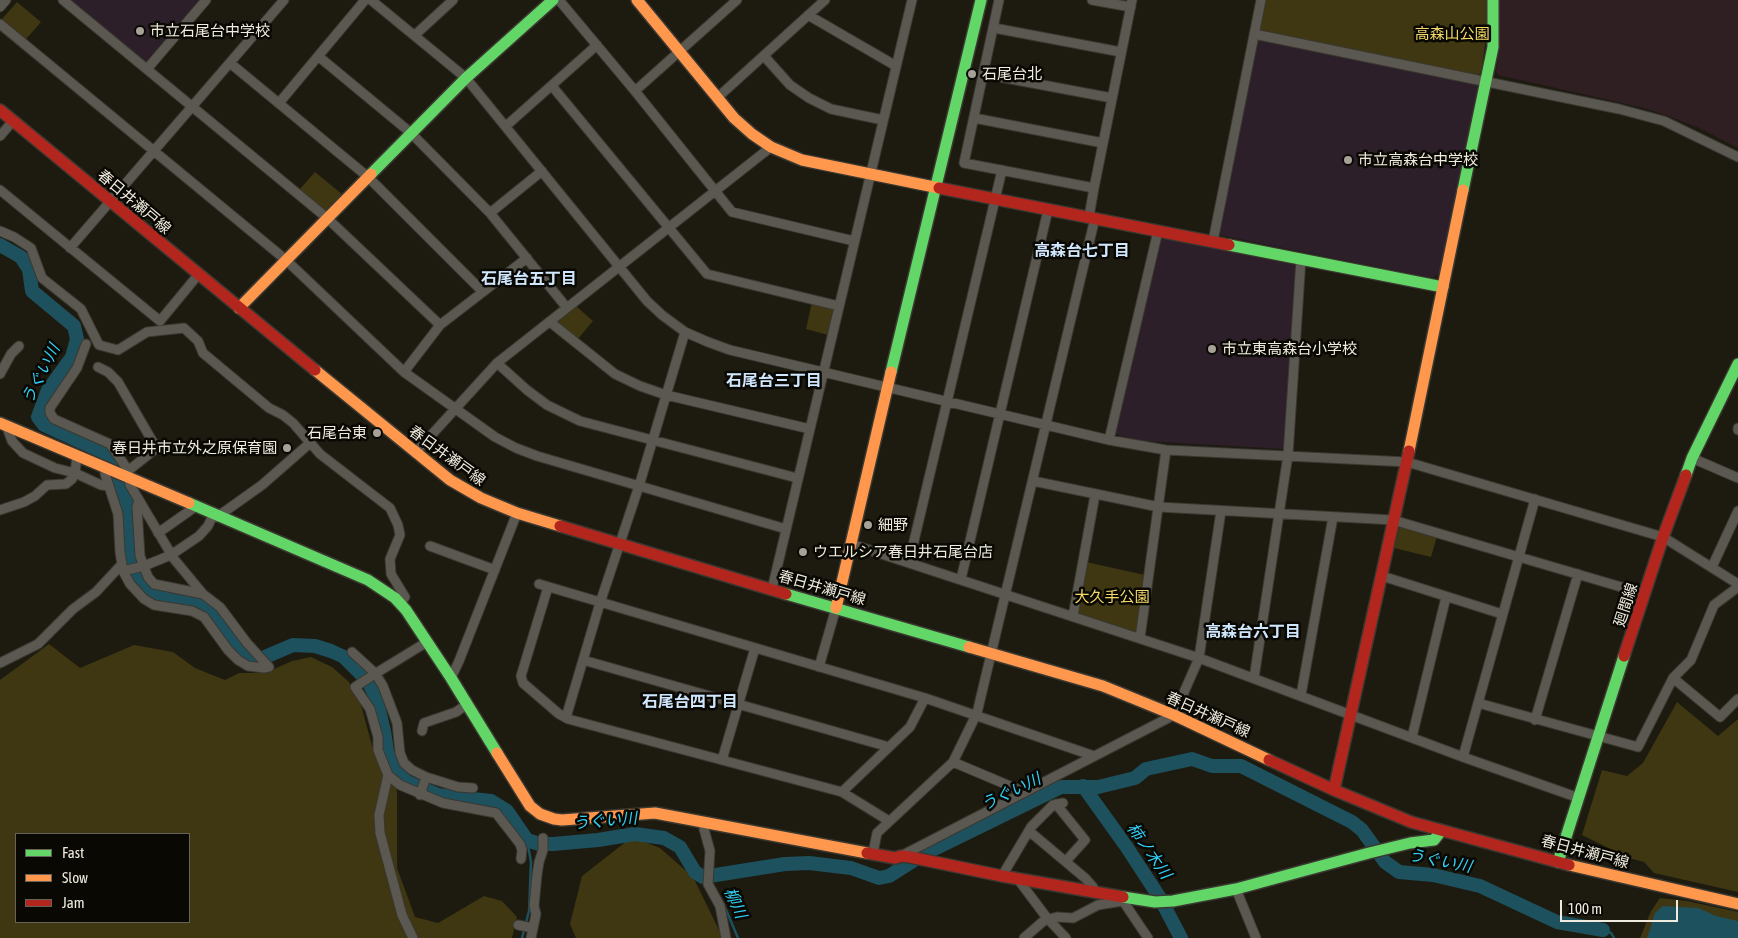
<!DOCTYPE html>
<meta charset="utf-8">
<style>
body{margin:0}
#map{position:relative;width:1738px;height:938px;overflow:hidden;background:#1d1a10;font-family:"Asap Condensed",sans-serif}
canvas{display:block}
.legend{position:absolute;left:15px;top:833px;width:175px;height:90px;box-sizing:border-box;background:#0a0803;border:1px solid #66635b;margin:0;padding:6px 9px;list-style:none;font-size:15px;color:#efecdf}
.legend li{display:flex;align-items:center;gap:10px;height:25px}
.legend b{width:25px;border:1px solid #66635b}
.scale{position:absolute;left:1560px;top:900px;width:118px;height:22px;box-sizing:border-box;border:2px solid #efecdf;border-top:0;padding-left:6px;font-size:15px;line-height:18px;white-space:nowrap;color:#efecdf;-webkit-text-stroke:4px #0a0803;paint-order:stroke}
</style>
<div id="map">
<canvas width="1738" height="938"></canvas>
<ul class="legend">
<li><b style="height:6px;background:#63d668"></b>Fast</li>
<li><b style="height:6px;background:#ff974d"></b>Slow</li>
<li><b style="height:6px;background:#b3261e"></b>Jam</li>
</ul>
<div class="scale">100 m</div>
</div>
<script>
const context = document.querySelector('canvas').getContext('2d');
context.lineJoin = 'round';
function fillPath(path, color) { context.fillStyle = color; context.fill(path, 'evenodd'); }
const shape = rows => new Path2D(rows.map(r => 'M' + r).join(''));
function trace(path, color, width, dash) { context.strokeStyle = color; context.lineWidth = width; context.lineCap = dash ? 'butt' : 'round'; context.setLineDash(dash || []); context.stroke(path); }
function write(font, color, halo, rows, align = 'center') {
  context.font = font + ' "Asap Condensed","Noto Sans JP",sans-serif'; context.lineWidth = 5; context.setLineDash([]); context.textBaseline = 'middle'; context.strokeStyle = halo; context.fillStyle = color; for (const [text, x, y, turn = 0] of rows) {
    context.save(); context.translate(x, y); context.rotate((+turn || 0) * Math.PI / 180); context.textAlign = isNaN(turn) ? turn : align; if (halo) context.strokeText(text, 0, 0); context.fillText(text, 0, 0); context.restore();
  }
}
fillPath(shape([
 [1498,0,1738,0,1738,148,1699,128,1671,117,1644,108,1498,75,1496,71,1498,60,1495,59]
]), '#2f1e22');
fillPath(shape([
 [69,0,199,0,147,61,144,62],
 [1260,40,1475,82,1479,85,1439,274,1433,278,1219,235,1257,42],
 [1160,238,1296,265,1285,447,1283,449,1143,441,1118,435,1115,432]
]), '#2c1f29');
fillPath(shape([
 [1265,0,1486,0,1487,31,1481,73,1478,75,1261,33,1260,29],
 [17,2,41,22,26,39,2,19],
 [315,172,343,195,328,211,325,211,299,190],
 [812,302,833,307,834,310,828,335,806,329],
 [576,306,593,321,577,340,558,324,558,320],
 [1400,525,1437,536,1431,557,1394,548],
 [1086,562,1145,575,1137,631,1134,633,1079,615,1077,612],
 [49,644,80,668,134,645,173,652,195,668,225,680,239,673,265,673,292,661,311,657,332,667,349,682,360,701,374,753,395,779,397,794,397,868,415,917,438,923,484,896,502,901,517,917,512,938,0,938,0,680],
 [16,834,189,834,189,922,16,922],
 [1677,702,1718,736,1738,719,1738,892,1654,873,1644,862,1629,858,1582,835,1602,770,1627,776,1643,763],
 [632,837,660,848,693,877,723,938,576,938,570,924,582,876],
 [1660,898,1687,901,1738,912,1738,938,1640,938,1651,911]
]), '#3f3612');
fillPath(shape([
 [1663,906,1698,908,1716,916,1738,921,1738,938,1647,938,1655,913]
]), '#1d515e');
trace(shape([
 [724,905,738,938],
 [1603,930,1611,933,1614,938],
 [522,938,529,911,531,862,527,840]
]), '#1d515e', 2.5);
trace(shape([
 [0,245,21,257,29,269,32,291,74,326,77,339,72,357,48,390,38,417,44,425,103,452,108,458,123,490,127,502,132,564,137,574,149,589,165,597,192,601,211,611,248,658,256,659,265,657,293,645,315,646,331,651,344,657,360,673,369,683,376,697,384,731,387,751,395,771,407,782,438,795,491,801,507,811,527,840,539,844,553,844,598,840,635,834,664,838,680,847,695,872,703,877,785,864,809,863,851,868,879,878,889,876,922,855,1061,787,1098,787,1135,778,1146,769,1192,759,1212,766,1241,766,1352,822,1362,830,1385,862,1399,872,1433,875,1480,886,1557,922,1603,930],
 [1083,786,1126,846,1160,898,1181,938]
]), '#1d515e', 14);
const street = shape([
 [63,0,327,218,440,325],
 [371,0,466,78,647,301,662,315,685,332,708,342,730,350,1046,425,1109,440,1166,450,1407,462,1663,537,1738,584],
 [559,0,635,91,732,212,854,241],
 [999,0,964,163,1094,188,1132,0],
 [1092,0,1131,7],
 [0,7,6,0],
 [808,15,896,66],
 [0,24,286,260,404,372,495,437,516,448,537,456,786,529],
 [994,28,1121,52],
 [1254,34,1619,109,1664,121,1738,157],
 [415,35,453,0],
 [318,56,411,133,490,213,567,308],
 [764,56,790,85,809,98,831,109,883,120],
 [230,63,368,177,483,292],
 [147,69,206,0],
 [984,74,1112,98],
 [552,86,707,274,839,306],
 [635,91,737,0],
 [717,98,825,0],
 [279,103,365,0],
 [974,118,1103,143],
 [506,126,597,45],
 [0,136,13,121],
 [0,190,160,321,198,275],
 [490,213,542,171],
 [1089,217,1094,188],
 [0,231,14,237,31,248,42,278,81,309,99,345,118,350,147,332,184,328,198,341,203,353,269,408,283,415,293,423,320,454,390,508,398,525,400,535,390,559,391,574,405,597,400,604],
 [1213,241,1261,0],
 [70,248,284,0],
 [550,322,615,374,640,386,666,395,810,429],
 [86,344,77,368,50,408,50,413,54,419,110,444,128,470],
 [497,363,527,390,547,405,580,421,797,478],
 [98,367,108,372,118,382,154,444,153,451,124,474],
 [404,372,440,325,527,258],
 [0,374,11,354,19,346],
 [6,425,12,441,23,453,55,468,75,473,101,485,109,486],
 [1738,428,1738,430],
 [1109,440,1158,231],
 [415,453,497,363,771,147],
 [1692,458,1738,478],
 [105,468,105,474,118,514,120,552,123,571,130,584,144,599,154,605,192,611,204,617,228,650,238,660,248,666,264,668,269,667],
 [129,478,130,485,139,500,174,559,203,594,220,607,247,643,269,667],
 [1033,481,1159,507,1393,520,1645,594],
 [139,500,137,507,140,556,148,577,154,584,203,594],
 [0,510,24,502,35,496,47,485,66,484,72,479,75,473,77,456],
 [217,517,262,485,310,443],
 [158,533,195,507],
 [851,544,1199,658,1463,757,1579,798],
 [430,546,495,570],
 [909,562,1002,170],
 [1712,567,1738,511],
 [123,571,144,566,171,555,199,536,208,526,213,515],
 [1382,576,1502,614],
 [961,579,1048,210],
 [539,584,925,698,1094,756],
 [548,587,521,676,523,683,559,714,568,719,842,792,889,821],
 [772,589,912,0],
 [1073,616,1095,495],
 [1140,638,1166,450],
 [352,652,375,673,383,686,397,723,400,753,404,763,412,770,426,777,458,787,473,788],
 [583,660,889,747],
 [0,663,38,644,73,609,96,592,122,564],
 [819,667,836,608],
 [451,678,459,661,517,513],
 [1254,678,1288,455,1301,259],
 [1673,678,1720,717,1738,699],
 [1301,695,1333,517],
 [1478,703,1638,747,1673,678,1691,660,1714,605,1738,587],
 [568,719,567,714,600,603,639,486,685,332],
 [1535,720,1578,574],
 [422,731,424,723,456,712,466,705],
 [1412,737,1446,597],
 [1463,757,1535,499],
 [722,760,755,648],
 [953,762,1024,792],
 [388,775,400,785,443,803,496,813,520,844,522,850,521,859],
 [842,792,910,727,925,698],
 [420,795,426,777],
 [1056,804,1085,840,1066,861],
 [705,822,704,829,710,851,708,884,720,906,726,938],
 [1029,831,1085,878,1093,887,1094,892],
 [873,853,877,833,953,762,977,713,1095,218],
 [901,856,1174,715,1199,658,1221,511],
 [1002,876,1031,827,1053,805,1063,803],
 [1017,878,1047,918,1066,938],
 [1236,889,1256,938],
 [1049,919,1057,917,1073,918,1098,905,1123,901,1148,938],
 [518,925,533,928],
 [413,938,402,915,380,833,379,815,388,775,378,750,378,737,370,709,355,687,373,675,427,642],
 [531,938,536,914,534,906,537,875,539,862,543,850,543,838],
 [1024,938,1047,918]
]);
const fast = shape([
 [371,174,466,78,553,0],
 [1463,190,1493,47,1493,0],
 [1229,245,1443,287],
 [891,372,981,0],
 [1686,475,1692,458,1738,364],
 [189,503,368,580,395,598,406,610,451,678,497,753],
 [786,594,969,647],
 [1558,862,1624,656],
 [1123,897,1155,902,1173,901,1236,889,1369,853,1410,843,1434,840,1441,831]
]);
const slow = shape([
 [637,0,734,118,752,134,771,147,802,160,939,188],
 [239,308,371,174],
 [315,370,450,480,481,498,517,513,560,526],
 [0,423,189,503],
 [1409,451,1463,190],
 [836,608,891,372],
 [969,647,1103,686,1174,715,1269,760],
 [497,753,530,806,540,814,554,819,562,820,655,813,867,853],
 [1569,865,1738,904]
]);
const jam = shape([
 [0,110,315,370],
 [939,188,1229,245],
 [560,526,786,594],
 [1624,656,1663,537,1686,475],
 [1269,760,1334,790,1411,822,1569,865],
 [1334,790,1409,451],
 [867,853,895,858,901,856,910,857,1002,876,1123,897]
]);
trace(street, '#3a3830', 11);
trace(fast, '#3a3830', 14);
trace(slow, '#3a3830', 14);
trace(jam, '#3a3830', 14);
trace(street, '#5a5850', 9);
trace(fast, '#63d668', 11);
trace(slow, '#ff974d', 11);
trace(jam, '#b3261e', 11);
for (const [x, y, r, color] of [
 [140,31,5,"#a6a297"],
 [972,74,5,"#a6a297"],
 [1348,160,5,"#a6a297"],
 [1212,349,5,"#a6a297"],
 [377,433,5,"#a6a297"],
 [287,448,5,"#a6a297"],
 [868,525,5,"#a6a297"],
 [803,552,5,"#a6a297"]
]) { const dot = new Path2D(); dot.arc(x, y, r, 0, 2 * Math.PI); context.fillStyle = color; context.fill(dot); trace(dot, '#0a0803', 2); }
write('15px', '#efecdf', '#0a0803', [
 ["市立石尾台中学校",150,31],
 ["石尾台北",982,74],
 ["市立高森台中学校",1358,160],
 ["市立東高森台小学校",1222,349],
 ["石尾台東",367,433,"right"],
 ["春日井市立外之原保育園",277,448,"right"],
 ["細野",878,525],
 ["ウエルシア春日井石尾台店",813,552]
], 'left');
write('15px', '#f5da68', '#0a0803', [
 ["高森山公園",1452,34],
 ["大久手公園",1112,597]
]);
write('15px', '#efecdf', '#0a0803', [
 ["春日井瀬戸線",134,202,40],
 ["春日井瀬戸線",447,456,36],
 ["春日井瀬戸線",822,588,16],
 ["廻間線",1626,605,-72],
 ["春日井瀬戸線",1208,715,24],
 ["春日井瀬戸線",1585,852,15]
]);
write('bold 16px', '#cfe6fd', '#0a0803', [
 ["高森台七丁目",1082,251],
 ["石尾台五丁目",529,279],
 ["石尾台三丁目",774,381],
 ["高森台六丁目",1253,632],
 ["石尾台四丁目",690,702]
]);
write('italic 16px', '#31d2fa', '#0a0803', [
 ["うぐい川",41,374,-63],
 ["うぐい川",1011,792,-26],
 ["うぐい川",605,821,-5],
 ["柿ノ木川",1149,851,55],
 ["うぐい川",1440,861,11],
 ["柳川",735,903,66]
]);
</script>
